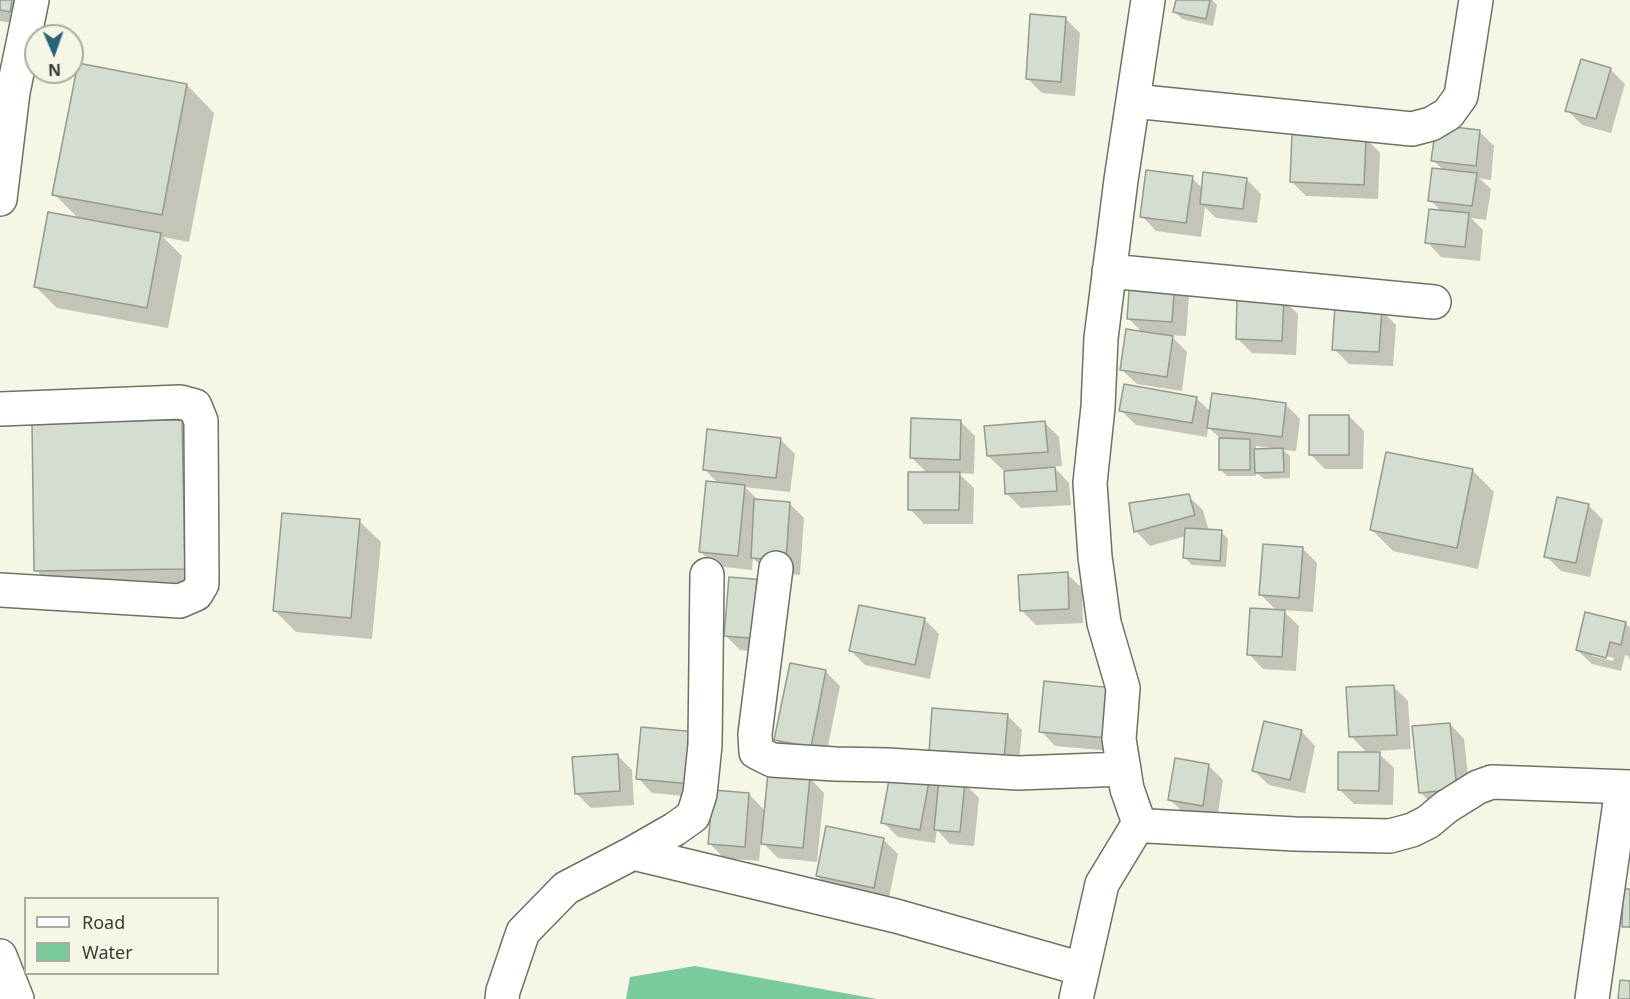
<!DOCTYPE html>
<style>
body{margin:0}
#map{position:relative;width:1630px;height:999px;overflow:hidden;background:#f5f6e6;font-family:"Noto Sans",sans-serif}
canvas{display:block}
.legend{position:absolute;left:24px;top:897px;width:195px;height:78px;box-sizing:border-box;background:#f5f6e6;border:2px solid #abaca0;margin:0;padding:8px 10px;list-style:none;font-size:18px;color:#3b3c36}
.legend li{display:flex;align-items:center;gap:12px;height:30px}
.legend b{width:30px;border:2px solid #abaca0}
.north{position:absolute;left:24px;top:24px;width:60px;height:60px;box-sizing:border-box;background:#f5f6e6;border:2px solid #abaca0;border-radius:50%;rotate:178deg;font-size:16px;font-weight:700;line-height:24px;text-align:center;color:#3b3c36}
.north::after{content:'';display:block;margin:auto;width:21px;height:27px;background:#28637b;clip-path:polygon(50% 0,100% 100%,50% 72%,0 100%)}
</style>
<div id="map">
<canvas width="1630" height="999"></canvas>
<ul class="legend">
<li><b style="height:8px;background:#fff"></b>Road</li>
<li><b style="height:16px;background:#79cb9c"></b>Water</li>
</ul>
<div class="north">N</div>
</div>
<script>
const context = document.querySelector('canvas').getContext('2d');
context.lineJoin = 'round';
function fillPath(path, color) { context.fillStyle = color; context.fill(path, 'evenodd'); }
const shape = rows => new Path2D(rows.map(r => 'M' + r).join(''));
function trace(path, color, width, dash) { context.strokeStyle = color; context.lineWidth = width; context.lineCap = dash ? 'butt' : 'round'; context.setLineDash(dash || []); context.stroke(path); }
fillPath(shape([
 [695,966,877,999,626,999,630,977]
]), '#79cb9c');
fillPath(shape([
 [0,0,29,0,25,25,0,21],
 [1177,0,1212,0,1217,5,1213,26,1182,19,1175,12],
 [1065,18,1080,33,1075,96,1042,93,1027,78],
 [1610,69,1625,84,1611,133,1582,125,1567,110],
 [187,85,214,113,189,242,163,237,182,256,168,328,57,308,35,286,79,219,54,194],
 [1479,131,1494,146,1491,180,1479,178,1491,189,1486,220,1471,218,1483,230,1480,261,1441,257,1427,242,1442,212,1430,200,1444,171,1433,160],
 [1366,138,1380,153,1378,199,1306,196,1291,181],
 [1192,178,1203,189,1246,179,1261,194,1257,223,1216,218,1205,207,1201,237,1156,231,1142,216],
 [1175,281,1189,296,1186,336,1170,335,1187,352,1182,391,1137,384,1122,370,1143,333,1129,319],
 [1283,300,1298,314,1296,355,1252,353,1237,338],
 [1381,310,1396,325,1393,366,1349,364,1334,349],
 [1196,398,1211,412,1285,404,1300,419,1296,451,1283,450,1290,456,1290,478,1264,479,1256,472,1256,476,1227,476,1220,469,1221,439,1208,427,1207,437,1136,425,1121,410],
 [1256,446,1270,448,1270,450,1256,450],
 [1349,416,1364,431,1363,469,1325,469,1310,454],
 [960,421,975,436,974,474,958,473,974,488,973,524,924,524,910,509,927,473,911,457],
 [182,422,209,449,211,596,63,598,36,570],
 [1044,422,1059,437,1062,466,1053,466,1069,483,1071,505,1021,508,1006,493,1005,470,1003,470,988,456],
 [780,439,795,454,790,492,745,487,759,501,789,503,804,518,800,575,767,572,753,558,752,570,715,566,700,551,719,484,704,469],
 [1473,471,1494,492,1478,569,1393,551,1371,529],
 [1188,496,1203,510,1209,531,1221,532,1228,539,1226,567,1192,565,1185,558,1186,536,1150,546,1136,531],
 [1588,505,1603,520,1590,577,1561,571,1546,556],
 [359,521,381,542,372,639,296,632,275,611],
 [1302,548,1317,563,1313,612,1282,610,1299,626,1296,671,1263,669,1249,654,1277,611,1260,594],
 [1067,574,1082,588,1083,623,1036,625,1022,611],
 [730,579,775,653,740,650,725,635],
 [924,619,939,634,930,679,865,665,851,651],
 [1626,623,1630,628,1630,660,1628,656,1625,655,1621,671,1592,664,1577,650],
 [1592,653,1614,658,1613,661,1592,656],
 [825,671,840,686,825,761,790,754,776,739],
 [1045,683,1123,752,1055,746,1041,731],
 [1393,686,1408,701,1411,749,1376,751,1394,768,1393,805,1354,804,1339,789,1367,753,1351,736],
 [1007,715,1022,730,1018,773,945,767],
 [1450,724,1464,739,1471,803,1435,807,1420,792],
 [642,728,706,798,652,793,638,778],
 [1301,731,1315,746,1305,793,1269,785,1254,771],
 [617,755,632,770,634,805,591,808,576,793],
 [1208,765,1223,780,1217,819,1185,814,1170,800],
 [929,777,940,788,964,783,979,798,974,846,950,844,937,830,935,843,898,837,883,822],
 [810,778,824,793,817,862,778,858,761,841,759,861,724,858,710,844,749,794,766,812],
 [883,839,898,854,888,902,832,891,817,876]
]), '#0003');
const building = shape([
 [0,0,12,0,10,12,0,10,0,0],
 [1176,0,1210,0,1206,19,1173,12,1176,0],
 [1030,14,1066,17,1061,82,1026,79,1030,14],
 [1581,59,1611,68,1596,119,1565,111,1581,59],
 [78,63,187,84,162,215,52,195,78,63],
 [1436,125,1480,130,1476,166,1431,161,1436,125],
 [1292,133,1366,137,1364,185,1290,182,1292,133],
 [1432,168,1477,173,1472,206,1428,201,1432,168],
 [1146,170,1193,176,1186,223,1140,217,1146,170],
 [1203,172,1247,178,1243,209,1200,204,1203,172],
 [1429,209,1469,213,1465,247,1425,243,1429,209],
 [48,212,161,233,147,308,34,287,48,212],
 [1130,277,1175,280,1172,322,1127,319,1130,277],
 [1237,296,1284,298,1282,341,1236,339,1237,296],
 [1335,306,1382,309,1379,352,1332,350,1335,306],
 [1126,329,1173,336,1167,377,1120,370,1126,329],
 [1124,384,1197,397,1192,423,1119,411,1124,384],
 [1212,393,1286,403,1282,437,1207,428,1212,393],
 [1309,415,1349,415,1349,455,1309,455,1309,415],
 [911,418,961,420,960,460,910,458,911,418],
 [182,420,185,569,34,571,32,422,182,420],
 [1045,421,1048,452,987,456,984,426,1045,421],
 [707,429,781,438,776,478,703,470,707,429],
 [1219,438,1250,439,1250,470,1219,470,1219,438],
 [1283,448,1284,472,1255,473,1254,449,1283,448],
 [1386,452,1473,469,1457,548,1370,530,1386,452],
 [1055,467,1057,491,1005,494,1004,471,1055,467],
 [908,472,960,472,959,510,908,510,908,472],
 [706,481,745,485,738,556,699,552,706,481],
 [1189,494,1195,515,1134,532,1129,503,1189,494],
 [1557,497,1589,504,1576,563,1544,557,1557,497],
 [754,499,790,502,786,561,751,558,754,499],
 [282,513,360,519,351,618,273,611,282,513],
 [1185,528,1222,530,1220,561,1183,558,1185,528],
 [1263,544,1303,547,1299,598,1259,595,1263,544],
 [1068,572,1069,609,1020,611,1018,575,1068,572],
 [729,577,766,580,761,639,724,636,729,577],
 [859,605,925,618,915,665,849,651,859,605],
 [1250,608,1285,610,1282,657,1247,655,1250,608],
 [1585,612,1626,622,1621,645,1610,642,1606,658,1576,650,1585,612],
 [790,663,826,670,811,747,774,740,790,663],
 [1044,681,1114,688,1109,738,1039,732,1044,681],
 [1394,685,1397,735,1349,737,1346,687,1394,685],
 [932,708,1008,714,1004,759,929,753,932,708],
 [1264,721,1302,730,1290,780,1252,771,1264,721],
 [1450,723,1457,789,1419,793,1412,726,1450,723],
 [641,727,697,732,692,784,636,779,641,727],
 [1338,752,1380,752,1379,791,1338,790,1338,752],
 [618,754,620,791,575,794,572,757,618,754],
 [1175,758,1209,764,1203,806,1168,800,1175,758],
 [891,769,930,776,920,830,881,823,891,769],
 [768,773,810,777,803,848,761,844,768,773],
 [939,779,965,782,960,832,934,830,939,779],
 [713,790,749,793,745,847,708,844,713,790],
 [826,826,884,838,874,888,816,876,826,826],
 [1623,889,1630,889,1630,927,1622,927,1623,889],
 [1620,980,1630,981,1630,999,1618,999,1620,980]
]);
fillPath(building, '#d4ddcf');
trace(building, '#939b8e', 1.5);
const minor = shape([
 [1133,101,1412,129,1431,124,1448,114,1461,96,1476,0],
 [0,199,13,92,32,0],
 [1109,271,1434,302],
 [0,409,180,402,195,406,201,421,202,584,196,594,180,601,0,590],
 [776,568,755,734,756,752,772,760,835,764,887,765,1018,773,1124,769],
 [1139,823,1127,789,1119,739,1123,688,1104,623,1095,557,1090,483,1098,407,1101,338,1121,180,1148,0],
 [633,853,896,916,1082,969],
 [0,956,17,999],
 [502,999,503,991,523,932,566,888,633,853,675,829,693,816,700,794,705,745,707,575],
 [1076,999,1102,884,1139,823,1148,826,1295,834,1390,836,1412,830,1428,822,1446,807,1478,787,1492,782,1630,787],
 [1592,999,1622,788]
]);
trace(minor, '#707163', 36);
trace(minor, '#fff', 33);
</script>
